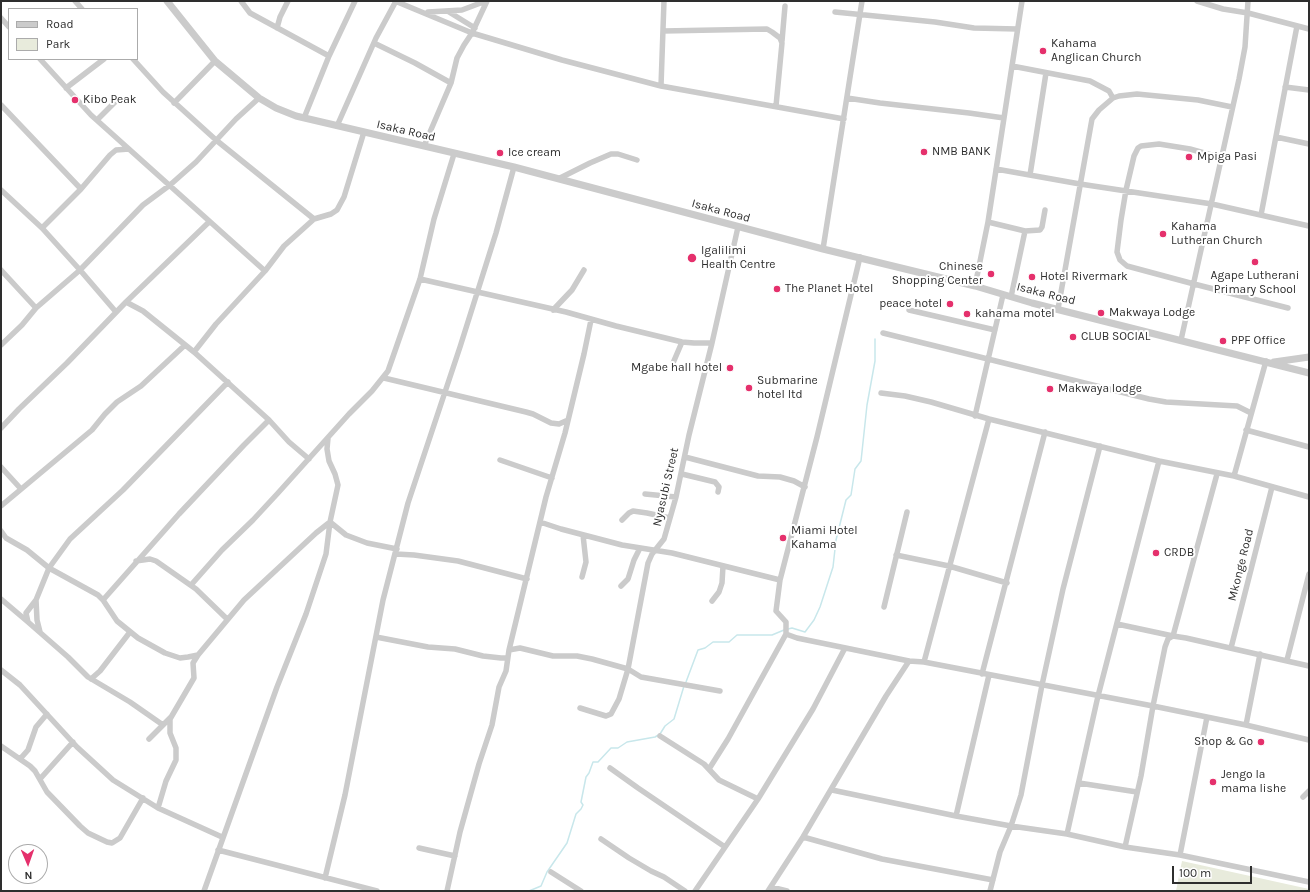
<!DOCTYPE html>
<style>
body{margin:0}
#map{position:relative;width:1310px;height:892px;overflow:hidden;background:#fff;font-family:Karla,sans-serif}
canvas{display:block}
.frame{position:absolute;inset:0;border:2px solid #2e2e2e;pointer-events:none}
.legend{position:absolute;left:8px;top:8px;width:130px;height:52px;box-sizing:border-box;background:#fff;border:1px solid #ababab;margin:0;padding:5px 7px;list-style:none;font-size:12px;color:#2e2e2e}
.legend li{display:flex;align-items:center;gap:8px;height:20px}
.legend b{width:20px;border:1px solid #ababab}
.north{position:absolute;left:8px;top:844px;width:40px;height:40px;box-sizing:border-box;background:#fff;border:1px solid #ababab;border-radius:50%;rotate:178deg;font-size:11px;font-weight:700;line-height:16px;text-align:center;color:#2e2e2e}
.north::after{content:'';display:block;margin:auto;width:14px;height:18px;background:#e5306c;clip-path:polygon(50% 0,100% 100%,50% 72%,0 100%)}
.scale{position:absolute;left:1172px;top:866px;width:80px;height:18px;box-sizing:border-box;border:2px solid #2e2e2e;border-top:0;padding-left:5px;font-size:12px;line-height:14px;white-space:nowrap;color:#2e2e2e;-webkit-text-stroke:3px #fff;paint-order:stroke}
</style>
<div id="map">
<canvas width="1310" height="892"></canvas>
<div class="frame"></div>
<ul class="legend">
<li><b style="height:5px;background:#cbcbcb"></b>Road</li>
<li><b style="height:11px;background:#e8ebdc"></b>Park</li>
</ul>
<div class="north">N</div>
<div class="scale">100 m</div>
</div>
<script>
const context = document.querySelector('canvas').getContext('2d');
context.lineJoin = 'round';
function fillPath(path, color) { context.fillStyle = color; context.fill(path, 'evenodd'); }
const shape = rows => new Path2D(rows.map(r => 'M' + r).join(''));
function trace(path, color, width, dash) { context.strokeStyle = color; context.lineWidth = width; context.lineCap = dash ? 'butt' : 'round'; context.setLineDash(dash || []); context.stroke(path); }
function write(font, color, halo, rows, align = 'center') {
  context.font = font + ' Karla,sans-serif'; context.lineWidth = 4; context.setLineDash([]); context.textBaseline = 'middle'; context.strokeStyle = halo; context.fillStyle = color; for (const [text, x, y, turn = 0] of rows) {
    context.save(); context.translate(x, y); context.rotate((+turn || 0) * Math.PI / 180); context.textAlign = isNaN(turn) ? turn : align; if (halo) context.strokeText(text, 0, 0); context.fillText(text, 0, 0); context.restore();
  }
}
fillPath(shape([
 [1182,861,1309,889,1309,891,1176,891]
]), '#e8ebdc');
trace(shape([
 [788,629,792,628,805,632,814,620,820,607,833,567,836,540,846,500,851,495,855,469,861,461,867,405,875,361,875,339],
 [686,682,698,650,705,648,713,642,729,642,737,635,772,635,784,630],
 [529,891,541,886,547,872,567,843,576,814,581,809,583,805,581,802,586,777,589,773,593,762,598,762,611,748,618,748,627,742,655,737,660,734,665,726,674,719,684,686]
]), '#c8e7eb', 1.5);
trace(shape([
 [75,1,82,9],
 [241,1,250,13,329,56],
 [395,1,472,33,562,60,661,86,844,119],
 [1197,1,1223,9,1248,13,1309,29],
 [428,12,462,10,486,1],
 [449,12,475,28],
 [835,12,935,22,974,28,1017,29],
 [1,18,9,27],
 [277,28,280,17,288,1],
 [663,31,767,29,772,32,780,38,782,43,776,106],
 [782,41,785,6],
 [374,43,415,63,451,83],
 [40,59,91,115,265,271],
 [133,59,163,92,216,140,314,219],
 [1012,66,1090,81,1109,91,1113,98],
 [661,86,664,1],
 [1285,87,1309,90],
 [66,88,104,59],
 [847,98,880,103,969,113,1004,118],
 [174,103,215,61],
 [1,105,81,189],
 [304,118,329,56,355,1],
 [97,120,118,99],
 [337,126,376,38,396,1],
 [1276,137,1309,144],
 [424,146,451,83,457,58,464,45,472,33,487,1],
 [1222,158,1190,149,1159,144,1141,146,1138,148,1134,156,1126,190,1121,220,1117,252,1120,260,1127,266,1194,284,1288,308],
 [996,169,1080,184,1212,204,1309,226],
 [1030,175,1046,73],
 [558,179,590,163,611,154,618,154,637,160],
 [1,190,42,228,80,270,116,312],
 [1261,215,1297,26],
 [988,222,1025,231,1040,230,1042,227,1045,210],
 [42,228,81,189,110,155,116,150,129,149],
 [823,249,862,1],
 [860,257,817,437,780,580,776,611,786,622,786,634,797,638,909,661,924,662,1153,706,1246,725,1309,740],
 [1,270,36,308],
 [420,279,566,312,616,326,682,342,694,343,712,343],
 [975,286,988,222,1022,1],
 [1011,297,1025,231],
 [126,302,143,311,194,352,269,420,289,442,309,459],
 [1058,309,1092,119,1099,110,1113,98,1119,96,1137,94,1198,100,1232,107],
 [553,310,572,290,584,270],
 [909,310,995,330],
 [883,333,1149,399,1166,402,1237,406,1251,413],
 [1181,340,1239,79,1245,47,1248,1],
 [1,345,22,325,36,308,80,270,143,205,170,185,196,162,236,119,259,98],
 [194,352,216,324,265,271,284,246,314,219,331,214,337,210,344,197,364,132],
 [673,363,682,342],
 [384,378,526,412,533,414,551,423,559,424,568,420],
 [881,393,905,396,931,402,989,419,1159,461,1234,476,1309,497],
 [975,416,1003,295],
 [1,428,19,409,67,363,126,302,209,222],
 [1246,430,1309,447],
 [685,457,758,476,780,477,794,481,805,487],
 [500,460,552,478],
 [1,467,21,489],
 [682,474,715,482,719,487,718,492],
 [1234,476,1266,361],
 [645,494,676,497],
 [1,506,92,430,105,414,117,402,141,386,185,345],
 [622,520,629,513,633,511,647,513,670,518],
 [540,522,561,529,622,545,672,553,780,580],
 [1,531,6,538,27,550,49,568,98,595,103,600,117,621,138,638,165,653,180,658,188,657,198,655],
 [396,554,414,555,458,561,527,579],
 [896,555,949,566,1007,583],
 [136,561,150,559,156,561,196,589,227,619],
 [582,577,586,562,583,535],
 [191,585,222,550,253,520,278,493,349,414,372,391,388,371,420,279,434,219,454,154],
 [621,586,628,579,634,560,640,548],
 [1,599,28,622],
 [36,600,37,620,40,632],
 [103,600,179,514,244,445,269,420],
 [712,601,719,592,722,583,723,566],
 [884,607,907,512],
 [1117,624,1173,636,1217,474],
 [376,637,428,647,455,649,483,656,501,658,507,658],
 [1231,648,1272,487],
 [509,650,520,648,553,656,577,656,592,659,628,669,641,677,720,691],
 [1287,660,1309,574],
 [924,662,989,419],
 [1,670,20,685,77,747,113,780,158,808,222,837],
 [982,674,1045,432],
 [91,679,100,671,130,632],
 [580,708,606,716,611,714,619,699,628,669,648,563,652,554,664,539,676,497,689,435,712,343,738,227],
 [163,725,130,702,88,677,68,657,28,622,26,613,36,600,49,568,70,539,123,490,228,382],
 [1246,725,1260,654],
 [660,736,704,764,719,780,758,799],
 [149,739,171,717],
 [1,746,30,766,35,771,47,792,80,826,88,833,107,842,112,843,120,838,143,798],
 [20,759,28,750,36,727,47,714],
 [610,768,638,788,725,847],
 [709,769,728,739,786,634],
 [40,779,73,742],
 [1079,783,1137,792],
 [832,790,956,816,1011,826,1067,834,1125,847,1180,855,1309,882],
 [1303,797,1309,791],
 [158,808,166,781,176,760,176,748,170,733,170,719,194,678,193,663,198,655,244,600,316,533,330,522,346,535,367,543,397,549],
 [956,816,989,675],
 [1067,834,1098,696,1159,461],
 [803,837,882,859,993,880],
 [601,839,629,858,651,871,664,877,685,891],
 [1125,847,1141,776,1153,706,1165,647,1168,639,1173,636,1186,638,1309,666],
 [419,848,455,856],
 [218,850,377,891],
 [1180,855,1207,717],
 [551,872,581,891],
 [325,878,345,795,383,600,408,503,460,347,496,233,514,167],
 [771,887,787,891],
 [204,891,277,687,306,614,326,554,330,522,338,485,335,474,329,461,327,449,328,438],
 [447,891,460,832,479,764,492,725,499,687,506,671,509,650,546,497,565,433,584,354,591,320],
 [695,891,758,799,813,709,845,648],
 [768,891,803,837,886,696,909,661],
 [990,891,1000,852,1011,826,1021,795,1042,685,1063,589,1100,446]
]), '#cbcbcb', 5.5);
trace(shape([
 [167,1,215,61,259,98,276,108,296,116,514,167,823,249,975,286,1032,303,1309,373],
 [1274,362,1309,357]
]), '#cbcbcb', 7);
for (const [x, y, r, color] of [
 [1043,51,4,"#e5306c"],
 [75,100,4,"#e5306c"],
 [924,152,4,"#e5306c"],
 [500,153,4,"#e5306c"],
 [1189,157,4,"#e5306c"],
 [1163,234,4,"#e5306c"],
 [692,258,5,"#e5306c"],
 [1255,262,4,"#e5306c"],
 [991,274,4,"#e5306c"],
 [1032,277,4,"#e5306c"],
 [777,289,4,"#e5306c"],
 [950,304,4,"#e5306c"],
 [1101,313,4,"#e5306c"],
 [967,314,4,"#e5306c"],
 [1073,337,4,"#e5306c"],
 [1223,341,4,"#e5306c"],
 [730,368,4,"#e5306c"],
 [749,388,4,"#e5306c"],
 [1050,389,4,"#e5306c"],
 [783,538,4,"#e5306c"],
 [1156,553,4,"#e5306c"],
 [1261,742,4,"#e5306c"],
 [1213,782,4,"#e5306c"]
]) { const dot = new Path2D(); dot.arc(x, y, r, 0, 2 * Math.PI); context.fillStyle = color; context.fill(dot); trace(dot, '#fff', 1.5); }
write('12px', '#2e2e2e', '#fff', [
 ["Kahama",1051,44],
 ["Anglican Church",1051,58],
 ["Kibo Peak",83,100],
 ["NMB BANK",932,152],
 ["Ice cream",508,153],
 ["Mpiga Pasi",1197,157],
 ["Kahama",1171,227],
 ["Lutheran Church",1171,241],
 ["Igalilimi",701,251],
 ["Health Centre",701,265],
 ["Chinese",983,267,"right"],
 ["Shopping Center",983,281,"right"],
 ["Agape Lutherani",1255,276,"center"],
 ["Primary School",1255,290,"center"],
 ["Hotel Rivermark",1040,277],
 ["The Planet Hotel",785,289],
 ["peace hotel",942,304,"right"],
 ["Makwaya Lodge",1109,313],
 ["kahama motel",975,314],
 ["CLUB SOCIAL",1081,337],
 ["PPF Office",1231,341],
 ["Mgabe hall hotel",722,368,"right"],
 ["Submarine",757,381],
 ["hotel ltd",757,395],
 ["Makwaya lodge",1058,389],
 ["Miami Hotel",791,531],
 ["Kahama",791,545],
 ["CRDB",1164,553],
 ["Shop & Go",1253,742,"right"],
 ["Jengo la",1221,775],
 ["mama lishe",1221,789]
], 'left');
write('12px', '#2e2e2e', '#fff', [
 ["Isaka Road",406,131,13],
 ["Isaka Road",721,211,15],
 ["Isaka Road",1046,294,14],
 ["Nyasubi Street",666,487,-77],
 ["Mkonge Road",1241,565,-76]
]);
</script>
